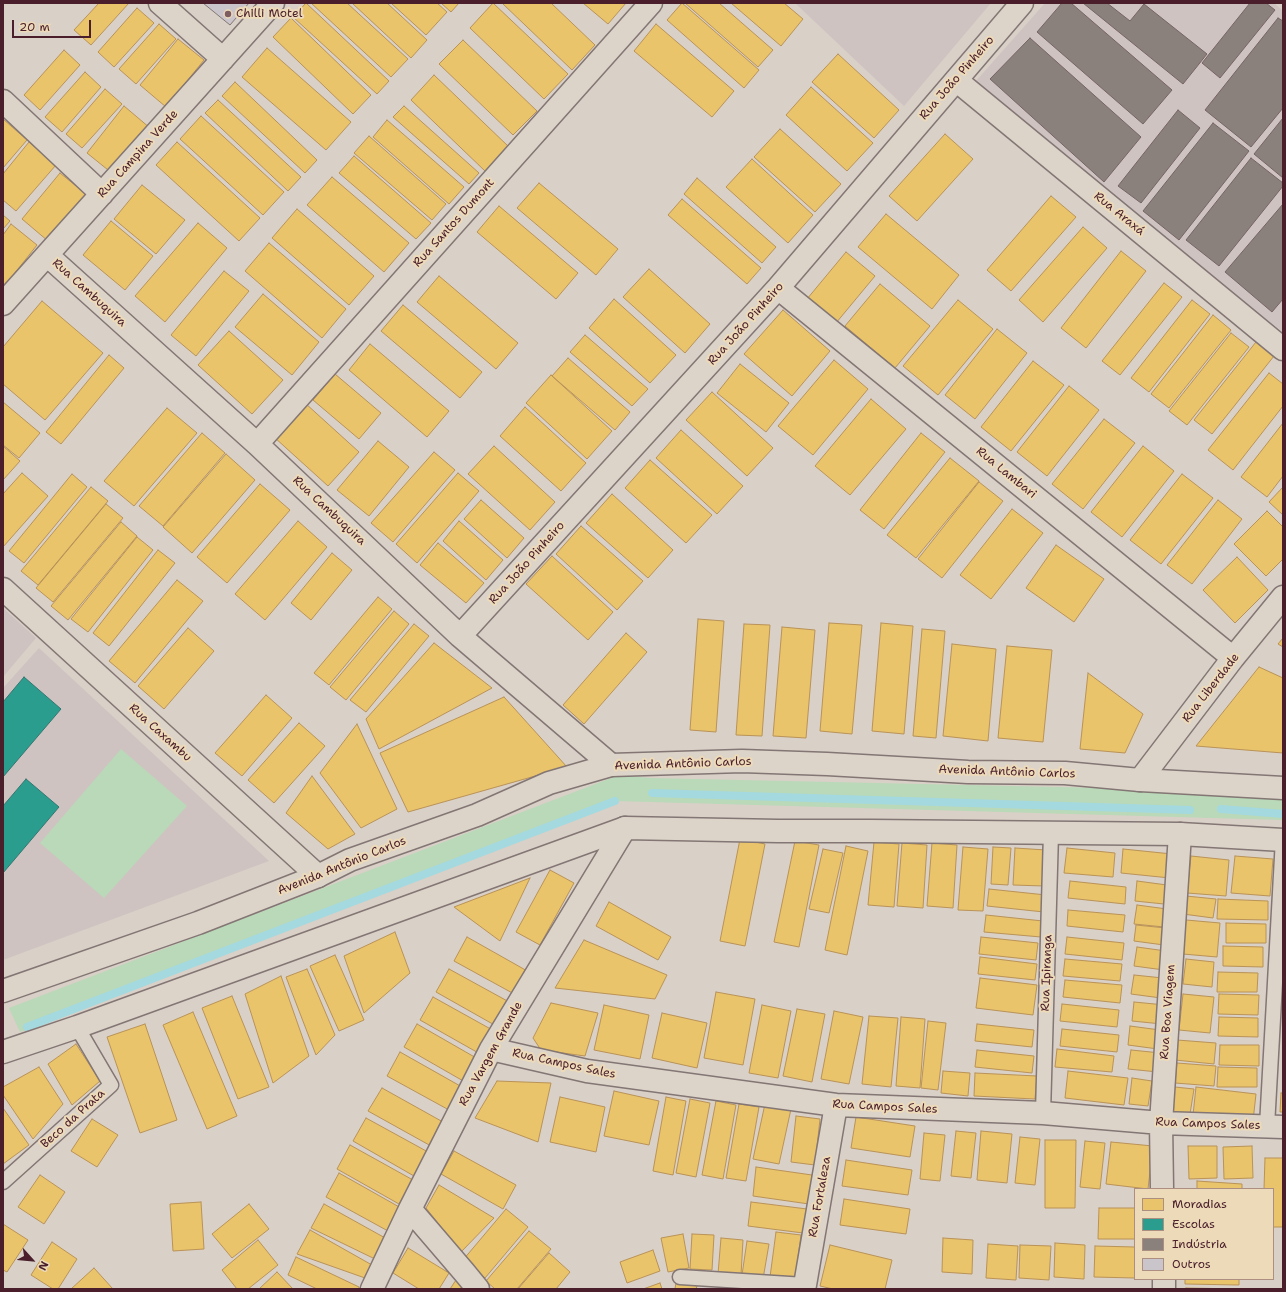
<!DOCTYPE html>
<meta charset="utf-8">
<style>
body{margin:0}
#map{position:relative;width:1286px;height:1292px;overflow:hidden;background:#d9d0c7;font-family:"Shantell Sans",sans-serif}
canvas{display:block}
.frame{position:absolute;inset:0;border:4px solid #4a1f2b;pointer-events:none}
.legend{position:absolute;left:1134px;top:1188px;width:140px;height:92px;box-sizing:border-box;background:#eddab8;border:1px solid #ac8f80;margin:0;padding:5px 7px;list-style:none;font-size:12px;color:#4a1f2b}
.legend li{display:flex;align-items:center;gap:8px;height:20px}
.legend b{width:20px;border:1px solid #ac8f80}
.north{position:absolute;left:12px;top:1240px;width:40px;height:40px;-webkit-text-stroke:3px #eddab8;paint-order:stroke;rotate:117deg;font-size:11px;font-weight:700;line-height:16px;text-align:center;color:#4a1f2b}
.north::after{content:'';display:block;margin:auto;width:14px;height:18px;background:#4a1f2b;clip-path:polygon(50% 0,100% 100%,50% 72%,0 100%)}
.scale{position:absolute;left:12px;top:20px;width:79px;height:18px;box-sizing:border-box;border:2px solid #4a1f2b;border-top:0;padding-left:5px;font-size:12px;line-height:14px;white-space:nowrap;color:#4a1f2b;-webkit-text-stroke:3px #eddab8;paint-order:stroke}
</style>
<div id="map">
<canvas width="1286" height="1292"></canvas>
<div class="frame"></div>
<ul class="legend">
<li><b style="height:11px;background:#e9c46a"></b>Moradias</li>
<li><b style="height:11px;background:#2a9d8f"></b>Escolas</li>
<li><b style="height:11px;background:#8a817c"></b>Indústria</li>
<li><b style="height:11px;background:#cac5ca"></b>Outros</li>
</ul>
<div class="north">N</div>
<div class="scale">20 m</div>
</div>
<script>
const context = document.querySelector('canvas').getContext('2d');
context.lineJoin = 'round';
function fillPath(path, color) { context.fillStyle = color; context.fill(path, 'evenodd'); }
const shape = rows => new Path2D(rows.map(r => 'M' + r).join(''));
function trace(path, color, width, dash) { context.strokeStyle = color; context.lineWidth = width; context.lineCap = dash ? 'butt' : 'round'; context.setLineDash(dash || []); context.stroke(path); }
function write(font, color, halo, rows, align = 'center') {
  context.font = font + ' "Shantell Sans",sans-serif'; context.lineWidth = 4; context.setLineDash([]); context.textBaseline = 'middle'; context.strokeStyle = halo; context.fillStyle = color; for (const [text, x, y, turn = 0] of rows) {
    context.save(); context.translate(x, y); context.rotate((+turn || 0) * Math.PI / 180); context.textAlign = isNaN(turn) ? turn : align; if (halo) context.strokeText(text, 0, 0); context.fillText(text, 0, 0); context.restore();
  }
}
fillPath(shape([
 [795,3,991,3,904,106],
 [1045,3,1274,3,1283,11,1283,332,968,90],
 [3,608,36,638,3,677],
 [39,648,269,861,3,960,3,688]
]), '#cfc3c2');
fillPath(shape([
 [121,749,187,806,104,898,40,843],
 [619,775,649,778,1283,792,1283,820,615,801,20,1032,9,1008]
]), '#b9d9b8');
const homes = shape([
 [99,3,129,3,91,45,74,30,99,3],
 [306,3,389,81,377,94,293,17,306,3],
 [311,3,347,3,408,59,391,77,311,3],
 [352,3,387,3,427,40,411,58,352,3],
 [391,3,437,3,447,12,426,35,391,3],
 [441,3,459,3,451,12,441,3],
 [493,3,568,74,544,99,470,28,493,3],
 [502,3,551,3,595,45,572,70,502,3],
 [583,3,626,3,608,24,583,3],
 [682,3,759,70,744,88,667,20,682,3],
 [685,3,719,3,773,50,758,67,685,3],
 [731,3,784,3,803,19,781,46,731,3],
 [137,8,154,23,114,67,98,52,137,8],
 [291,18,371,95,353,114,273,37,291,18],
 [159,24,176,39,136,84,119,69,159,24],
 [656,24,734,91,712,117,634,51,656,24],
 [178,39,204,60,166,107,140,85,178,39],
 [463,40,537,111,513,135,439,64,463,40],
 [267,48,351,122,326,150,242,77,267,48],
 [64,50,80,65,40,110,24,95,64,50],
 [838,54,899,110,874,138,812,82,838,54],
 [85,72,101,87,62,132,45,117,85,72],
 [434,75,509,147,485,171,411,100,434,75],
 [235,82,317,160,305,173,222,96,235,82],
 [811,87,873,143,847,171,786,115,811,87],
 [105,89,122,104,82,148,66,134,105,89],
 [218,100,301,177,288,191,205,113,218,100],
 [124,106,150,128,113,174,87,153,124,106],
 [404,106,479,173,469,184,393,117,404,106],
 [201,116,284,192,263,215,180,139,201,116],
 [3,119,27,140,3,168,3,119],
 [387,120,464,187,449,204,373,137,387,120],
 [780,129,841,184,815,212,754,157,780,129],
 [945,134,973,159,917,221,889,196,945,134],
 [369,136,446,204,432,220,354,153,369,136],
 [29,142,56,165,16,211,3,200,3,174,29,142],
 [177,142,260,218,239,241,156,165,177,142],
 [354,156,431,223,416,239,339,173,354,156],
 [752,159,813,215,788,243,726,187,752,159],
 [60,173,86,194,48,241,22,219,60,173],
 [332,177,409,243,384,272,307,205,332,177],
 [697,178,776,247,762,263,684,194,697,178],
 [539,183,618,249,596,275,517,208,539,183],
 [142,185,185,220,156,254,114,219,142,185],
 [1051,196,1076,217,1011,291,987,270,1051,196],
 [682,199,761,268,747,284,668,215,682,199],
 [499,206,578,273,556,299,477,232,499,206],
 [297,209,374,276,349,305,272,238,297,209],
 [886,214,959,275,932,309,858,247,886,214],
 [3,215,10,221,3,229,3,215],
 [111,221,153,256,125,290,83,255,111,221],
 [198,223,227,248,165,322,135,296,198,223],
 [11,224,37,245,3,288,3,235,11,224],
 [1083,227,1107,248,1043,322,1019,300,1083,227],
 [269,243,346,309,322,338,245,271,269,243],
 [1121,251,1146,271,1086,348,1061,328,1121,251],
 [846,252,875,276,836,323,807,299,846,252],
 [649,269,710,324,685,353,623,297,649,269],
 [224,271,249,291,196,356,171,335,224,271],
 [439,276,518,343,496,369,417,302,439,276],
 [1164,283,1182,297,1120,375,1102,361,1164,283],
 [880,284,930,326,895,368,845,326,880,284],
 [263,294,319,342,292,375,235,327,263,294],
 [614,299,676,355,650,383,589,328,614,299],
 [958,300,993,329,938,395,903,366,958,300],
 [1192,300,1210,314,1149,392,1131,378,1192,300],
 [42,301,103,353,45,420,3,384,3,347,42,301],
 [403,305,482,372,460,398,381,331,403,305],
 [783,310,830,351,792,396,744,354,783,310],
 [1213,315,1231,330,1169,408,1151,394,1213,315],
 [997,329,1027,353,975,419,945,395,997,329],
 [229,331,283,380,252,414,198,365,229,331],
 [1231,333,1249,347,1187,425,1169,411,1231,333],
 [585,335,648,389,632,406,570,352,585,335],
 [1256,342,1274,356,1212,434,1194,420,1256,342],
 [370,344,449,411,427,437,349,370,370,344],
 [109,355,124,368,61,444,46,432,109,355],
 [568,358,630,412,615,430,552,376,568,358],
 [834,360,868,389,813,455,778,426,834,360],
 [1033,361,1064,385,1011,451,981,427,1033,361],
 [740,364,789,403,766,432,717,393,740,364],
 [1269,373,1283,384,1283,406,1233,470,1208,450,1269,373],
 [335,374,381,413,359,439,313,400,335,374],
 [551,375,612,431,587,459,526,403,551,375],
 [1069,386,1099,410,1047,476,1017,452,1069,386],
 [712,392,773,448,747,476,686,420,712,392],
 [871,399,906,429,850,495,815,466,871,399],
 [3,402,40,433,19,458,3,445,3,402],
 [305,403,359,452,328,486,274,437,305,403],
 [525,407,586,463,561,491,500,436,525,407],
 [167,408,197,433,134,506,104,481,167,408],
 [1104,419,1135,443,1083,509,1052,484,1104,419],
 [1283,423,1283,476,1267,497,1241,477,1283,423],
 [681,430,743,486,717,514,656,458,681,430],
 [202,433,225,453,163,526,139,506,202,433],
 [921,433,945,452,884,529,860,510,921,433],
 [378,441,409,467,369,516,337,490,378,441],
 [3,446,20,461,3,480,3,446],
 [494,446,555,502,530,530,468,474,494,446],
 [1143,446,1174,471,1122,537,1091,512,1143,446],
 [434,452,455,470,393,542,371,523,434,452],
 [226,454,255,480,192,553,163,527,226,454],
 [950,458,979,481,916,558,887,535,950,458],
 [650,460,712,515,686,543,625,488,650,460],
 [22,473,48,496,3,547,3,494,22,473],
 [458,473,479,491,417,563,396,544,458,473],
 [72,474,87,487,24,563,9,551,72,474],
 [1182,474,1213,498,1161,564,1130,540,1182,474],
 [979,482,1003,501,942,578,918,559,979,482],
 [260,484,290,510,227,583,197,557,260,484],
 [91,487,108,501,38,585,21,571,91,487],
 [1283,487,1283,515,1269,502,1283,487],
 [612,494,673,550,648,578,586,523,612,494],
 [481,500,524,538,507,558,464,519,481,500],
 [1218,500,1242,519,1192,584,1167,565,1218,500],
 [106,504,123,518,53,602,36,588,106,504],
 [1012,509,1043,533,991,599,960,575,1012,509],
 [1267,511,1283,527,1283,559,1266,576,1234,544,1267,511],
 [298,521,327,547,265,620,235,594,298,521],
 [459,521,503,560,486,580,443,541,459,521],
 [121,522,137,536,68,620,51,606,121,522],
 [581,526,643,581,617,610,556,554,581,526],
 [137,537,153,550,88,632,71,619,137,537],
 [438,543,484,583,466,603,420,565,438,543],
 [1056,545,1104,579,1074,622,1026,588,1056,545],
 [158,550,175,563,109,646,93,633,158,550],
 [332,553,352,570,311,620,291,603,332,553],
 [552,556,613,612,588,640,526,584,552,556],
 [1237,557,1268,590,1235,623,1203,590,1237,557],
 [177,580,203,601,135,683,109,661,177,580],
 [378,597,392,609,329,685,314,673,378,597],
 [394,611,409,624,346,700,330,687,394,611],
 [698,619,724,621,716,732,690,730,698,619],
 [829,623,862,625,852,734,820,731,829,623],
 [881,623,913,626,904,734,872,731,881,623],
 [414,624,429,636,366,712,350,700,414,624],
 [744,624,770,625,762,736,736,735,744,624],
 [782,627,815,630,806,738,773,736,782,627],
 [188,628,214,651,164,709,138,686,188,628],
 [922,629,945,631,936,738,913,736,922,629],
 [626,633,647,652,584,724,563,705,626,633],
 [1283,638,1283,647,1278,644,1283,638],
 [434,643,492,688,379,749,366,719,434,643],
 [952,644,996,649,988,741,943,736,952,644],
 [1007,646,1052,650,1043,742,998,738,1007,646],
 [1259,667,1283,678,1283,753,1196,746,1259,667],
 [1088,673,1143,714,1125,753,1080,749,1088,673],
 [266,695,292,718,242,776,215,753,266,695],
 [504,697,567,767,408,812,380,753,504,697],
 [299,723,325,746,274,803,248,780,299,723],
 [357,724,397,809,361,828,320,773,357,724],
 [312,776,355,834,328,849,286,813,312,776],
 [740,839,765,844,745,946,720,941,740,839],
 [795,841,819,845,799,947,774,942,795,841],
 [874,842,899,844,894,907,868,905,874,842],
 [902,843,927,845,923,908,897,906,902,843],
 [932,843,957,845,953,908,927,906,932,843],
 [846,846,868,851,847,955,825,950,846,846],
 [963,847,988,849,983,911,958,910,963,847],
 [993,847,1011,848,1008,885,991,884,993,847],
 [1015,848,1046,850,1044,886,1013,885,1015,848],
 [1067,848,1115,853,1113,877,1064,873,1067,848],
 [823,849,843,853,829,913,809,909,823,849],
 [1123,849,1172,854,1170,878,1121,873,1123,849],
 [1191,856,1229,860,1226,896,1187,893,1191,856],
 [1235,856,1273,859,1270,896,1231,893,1235,856],
 [550,870,574,883,540,945,516,932,550,870],
 [530,878,500,941,454,907,530,878],
 [1070,881,1126,887,1125,904,1068,898,1070,881],
 [1137,881,1167,885,1164,904,1135,901,1137,881],
 [989,889,1046,895,1044,912,987,906,989,889],
 [1186,896,1216,899,1213,918,1183,914,1186,896],
 [1218,899,1268,901,1268,920,1217,919,1218,899],
 [609,902,671,937,658,960,596,926,609,902],
 [1137,905,1167,909,1164,927,1134,924,1137,905],
 [1068,910,1125,915,1123,932,1067,926,1068,910],
 [986,915,1043,921,1041,937,984,932,986,915],
 [1186,920,1220,923,1217,957,1183,954,1186,920],
 [1226,923,1266,924,1266,943,1226,943,1226,923],
 [1136,925,1166,928,1164,945,1134,941,1136,925],
 [395,932,410,973,364,1013,344,956,395,932],
 [467,937,529,972,516,995,454,961,467,937],
 [981,937,1038,943,1036,960,979,954,981,937],
 [1067,937,1124,943,1122,960,1065,954,1067,937],
 [584,940,667,975,655,999,555,988,584,940],
 [1223,946,1263,947,1263,967,1223,966,1223,946],
 [1137,947,1166,951,1164,970,1134,966,1137,947],
 [335,955,364,1020,339,1031,310,966,335,955],
 [980,957,1037,964,1035,980,978,974,980,957],
 [1065,959,1122,964,1120,981,1063,976,1065,959],
 [1186,959,1214,962,1212,987,1183,984,1186,959],
 [307,969,335,1035,316,1055,286,977,307,969],
 [449,969,511,1003,498,1027,436,992,449,969],
 [1218,972,1258,973,1257,992,1217,992,1218,972],
 [1134,975,1163,978,1161,998,1131,994,1134,975],
 [281,976,309,1056,273,1083,245,994,281,976],
 [980,978,1037,985,1033,1015,976,1008,980,978],
 [1065,980,1122,985,1120,1003,1063,997,1065,980],
 [716,992,755,999,743,1065,704,1058,716,992],
 [1183,994,1214,997,1210,1033,1179,1030,1183,994],
 [1219,994,1259,995,1258,1015,1218,1014,1219,994],
 [232,996,269,1087,238,1099,202,1008,232,996],
 [433,997,496,1032,482,1055,420,1020,433,997],
 [1134,1002,1165,1005,1162,1024,1132,1021,1134,1002],
 [551,1003,598,1013,585,1056,541,1050,533,1038,551,1003],
 [1062,1004,1119,1010,1117,1027,1060,1021,1062,1004],
 [604,1005,649,1015,640,1059,594,1050,604,1005],
 [762,1005,791,1011,778,1078,749,1073,762,1005],
 [797,1009,825,1014,812,1082,783,1076,797,1009],
 [834,1011,863,1017,849,1084,821,1079,834,1011],
 [193,1012,237,1116,207,1129,163,1025,193,1012],
 [662,1013,707,1023,697,1068,652,1058,662,1013],
 [869,1016,898,1018,891,1087,862,1084,869,1016],
 [901,1017,925,1019,920,1088,896,1086,901,1017],
 [1219,1017,1258,1018,1258,1037,1218,1036,1219,1017],
 [928,1021,946,1023,938,1090,921,1088,928,1021],
 [145,1024,177,1120,140,1133,107,1037,145,1024],
 [417,1024,478,1059,465,1082,404,1047,417,1024],
 [977,1024,1034,1030,1032,1047,975,1041,977,1024],
 [1130,1026,1160,1030,1158,1049,1128,1045,1130,1026],
 [1062,1029,1119,1035,1117,1052,1060,1046,1062,1029],
 [1177,1040,1216,1043,1214,1064,1175,1060,1177,1040],
 [76,1044,100,1081,72,1105,48,1064,76,1044],
 [1220,1045,1259,1045,1259,1066,1219,1065,1220,1045],
 [1057,1049,1114,1056,1112,1072,1055,1067,1057,1049],
 [977,1050,1034,1056,1032,1073,975,1067,977,1050],
 [1131,1050,1161,1053,1158,1072,1128,1069,1131,1050],
 [400,1052,462,1087,449,1110,387,1076,400,1052],
 [1177,1063,1216,1066,1214,1086,1175,1083,1177,1063],
 [39,1067,63,1104,33,1139,3,1095,3,1087,39,1067],
 [1218,1067,1257,1068,1257,1087,1217,1087,1218,1067],
 [943,1071,970,1073,968,1096,941,1093,943,1071],
 [1068,1071,1128,1078,1124,1105,1065,1098,1068,1071],
 [975,1073,1037,1076,1035,1099,974,1096,975,1073],
 [1132,1078,1152,1081,1148,1106,1129,1104,1132,1078],
 [497,1081,551,1083,538,1142,475,1118,497,1081],
 [1175,1087,1194,1089,1190,1114,1171,1112,1175,1087],
 [1196,1087,1256,1094,1253,1121,1193,1115,1196,1087],
 [382,1088,443,1122,431,1146,368,1111,382,1088],
 [614,1091,659,1101,649,1145,604,1136,614,1091],
 [1281,1093,1283,1093,1283,1112,1280,1112,1281,1093],
 [560,1097,605,1107,596,1152,550,1142,560,1097],
 [666,1097,686,1101,673,1175,653,1171,666,1097],
 [690,1099,710,1103,696,1177,676,1173,690,1099],
 [716,1101,736,1105,723,1179,702,1175,716,1101],
 [739,1104,759,1107,746,1181,726,1178,739,1104],
 [765,1104,791,1109,779,1164,753,1159,765,1104],
 [3,1108,29,1145,3,1164,3,1108],
 [796,1116,820,1119,815,1165,791,1162,796,1116],
 [856,1117,915,1126,910,1157,851,1148,856,1117],
 [366,1118,428,1152,414,1176,353,1141,366,1118],
 [92,1119,118,1135,97,1167,71,1151,92,1119],
 [956,1131,976,1133,971,1178,951,1176,956,1131],
 [981,1131,1012,1134,1007,1183,977,1180,981,1131],
 [924,1133,945,1135,940,1181,920,1179,924,1133],
 [1020,1137,1040,1139,1035,1185,1015,1183,1020,1137],
 [1045,1140,1076,1140,1075,1208,1045,1208,1045,1140],
 [1085,1141,1105,1143,1100,1189,1080,1187,1085,1141],
 [1111,1142,1153,1146,1148,1189,1106,1184,1111,1142],
 [350,1145,413,1180,399,1204,337,1169,350,1145],
 [1188,1146,1217,1146,1217,1178,1189,1179,1188,1146],
 [1252,1146,1253,1178,1224,1179,1223,1147,1252,1146],
 [454,1151,516,1185,503,1209,441,1174,454,1151],
 [1265,1158,1283,1158,1283,1227,1273,1227,1273,1189,1264,1189,1265,1158],
 [846,1160,912,1170,908,1195,842,1186,846,1160],
 [756,1167,812,1175,809,1204,753,1196,756,1167],
 [339,1173,401,1208,388,1231,326,1197,339,1173],
 [40,1175,65,1192,44,1224,18,1207,40,1175],
 [1197,1181,1242,1184,1242,1189,1197,1189,1197,1181],
 [439,1185,494,1218,461,1252,426,1208,439,1185],
 [844,1199,910,1209,906,1234,840,1225,844,1199],
 [201,1202,204,1249,173,1251,170,1204,201,1202],
 [751,1202,807,1209,803,1233,748,1226,751,1202],
 [249,1204,269,1229,232,1258,212,1234,249,1204],
 [324,1204,387,1239,375,1259,311,1228,324,1204],
 [1099,1208,1135,1208,1135,1239,1098,1239,1099,1208],
 [506,1209,528,1227,485,1278,463,1260,506,1209],
 [3,1224,28,1240,7,1272,3,1270,3,1224],
 [310,1230,372,1265,365,1278,297,1254,310,1230],
 [529,1231,551,1249,517,1289,495,1289,486,1281,529,1231],
 [776,1232,801,1235,795,1280,770,1277,776,1232],
 [683,1234,689,1268,668,1272,661,1238,683,1234],
 [692,1234,714,1235,712,1270,690,1269,692,1234],
 [721,1238,743,1240,741,1275,718,1274,721,1238],
 [943,1238,973,1240,972,1274,942,1272,943,1238],
 [258,1240,278,1265,248,1289,237,1289,222,1270,258,1240],
 [747,1241,769,1244,763,1279,742,1275,747,1241],
 [52,1242,77,1259,58,1289,53,1289,31,1275,52,1242],
 [1055,1243,1085,1245,1084,1279,1054,1277,1055,1243],
 [988,1244,1018,1246,1016,1280,986,1278,988,1244],
 [830,1245,892,1260,885,1289,833,1289,820,1286,830,1245],
 [1020,1245,1051,1246,1049,1280,1019,1278,1020,1245],
 [1095,1246,1135,1247,1135,1278,1094,1277,1095,1246],
 [408,1248,449,1273,439,1289,419,1289,393,1273,408,1248],
 [653,1250,660,1271,627,1283,620,1262,653,1250],
 [549,1253,570,1272,556,1289,518,1289,549,1253],
 [296,1257,359,1287,359,1289,317,1289,288,1275,296,1257],
 [94,1268,113,1289,71,1289,94,1268],
 [277,1272,293,1289,259,1289,277,1272],
 [1185,1279,1239,1279,1239,1285,1185,1284,1185,1279],
 [456,1280,466,1289,450,1289,456,1280],
 [676,1282,697,1286,696,1289,675,1289,676,1282],
 [660,1283,662,1289,643,1289,660,1283],
 [1186,1288,1241,1289,1186,1289,1186,1288]
]);
fillPath(homes, '#e9c46a');
trace(homes, '#b99257', 1);
const schools = shape([
 [24,677,61,709,3,777,3,702,24,677],
 [26,779,59,807,3,873,3,806,26,779]
]);
fillPath(schools, '#2a9d8f');
trace(schools, '#347771', 1);
const industry = shape([
 [1062,3,1071,3,1172,90,1143,124,1037,32,1062,3],
 [1083,3,1107,3,1130,21,1144,4,1207,54,1183,84,1083,3],
 [1250,3,1266,3,1275,10,1220,78,1202,63,1250,3],
 [1278,18,1283,21,1283,108,1251,147,1205,110,1278,18],
 [1030,38,1141,137,1104,182,990,79,1030,38],
 [1178,110,1200,128,1141,203,1118,186,1178,110],
 [1283,118,1283,178,1254,154,1283,118],
 [1213,123,1249,151,1179,240,1143,211,1213,123],
 [1251,158,1283,183,1283,186,1219,266,1186,240,1251,158],
 [1283,204,1283,299,1272,312,1225,272,1283,204]
]);
fillPath(industry, '#8a817c');
trace(industry, '#776464', 1);
trace(shape([
 [652,793,1190,810],
 [1221,809,1283,814],
 [27,1027,615,801]
]), '#a4d9e0', 8);
const building = shape([
 [203,3,249,3,230,25,203,3]
]);
fillPath(building, '#cac5ca');
trace(building, '#837674', 1);
const service = shape([
 [1043,1113,1051,833],
 [1267,1126,1283,839],
 [3,1182,111,1085,77,1027],
 [680,1277,805,1285]
]);
const minor = shape([
 [160,3,223,59],
 [956,80,1283,349],
 [3,101,102,194],
 [47,255,257,444,460,636,611,765],
 [778,288,1233,658],
 [3,304,273,3],
 [257,444,651,3],
 [3,589,318,876],
 [460,636,778,288,1022,3],
 [1140,780,1233,658,1283,597],
 [491,1049,587,1071,836,1105,1043,1113,1161,1123,1283,1127],
 [1162,1189,1161,1123,1180,834],
 [410,1209,464,1272,478,1289],
 [1164,1279,1164,1289],
 [372,1289,410,1209,491,1049,625,828],
 [803,1289,805,1285,836,1105]
]);
const tertiary = shape([
 [3,991,198,923,318,876,350,860,477,815,549,783,611,765,742,761,827,764,968,772,1065,773,1140,780,1283,788],
 [3,1052,77,1027,625,828,778,831,870,831,1180,834,1283,840]
]);
trace(service, '#837674', 17);
trace(minor, '#837674', 25);
trace(tertiary, '#837674', 25);
trace(service, '#dcd4c9', 14);
trace(minor, '#dcd4c9', 22);
trace(tertiary, '#dcd4c9', 22);
for (const [x, y, r, color] of [
 [228,14,4,"#7c5d62"]
]) { const dot = new Path2D(); dot.arc(x, y, r, 0, 2 * Math.PI); context.fillStyle = color; context.fill(dot); trace(dot, '#eddab8', 1.5); }
write('12px', '#4a1f2b', '#eddab8', [
 ["Chilli Motel",236,14]
], 'left');
write('12px', '#4a1f2b', '#eddab8', [
 ["Rua João Pinheiro",957,78,-49],
 ["Rua Campina Verde",138,154,-48],
 ["Rua Araxá",1119,214,39],
 ["Rua Santos Dumont",454,223,-48],
 ["Rua Cambuquira",89,293,42],
 ["Rua João Pinheiro",746,324,-48],
 ["Rua Lambari",1006,473,39],
 ["Rua Cambuquira",329,511,43],
 ["Rua João Pinheiro",527,563,-48],
 ["Rua Liberdade",1211,688,-52],
 ["Rua Caxambu",160,733,42],
 ["Avenida Antônio Carlos",683,764,-2],
 ["Avenida Antônio Carlos",1007,772,2],
 ["Avenida Antônio Carlos",342,866,-22],
 ["Rua Ipiranga",1047,973,-88],
 ["Rua Boa Viagem",1168,1012,-86],
 ["Rua Vargem Grande",491,1054,-61],
 ["Rua Campos Sales",564,1064,12],
 ["Rua Campos Sales",885,1107,3],
 ["Beco da Prata",73,1119,-42],
 ["Rua Campos Sales",1208,1124,2],
 ["Rua Fortaleza",820,1197,-80]
]);
</script>
